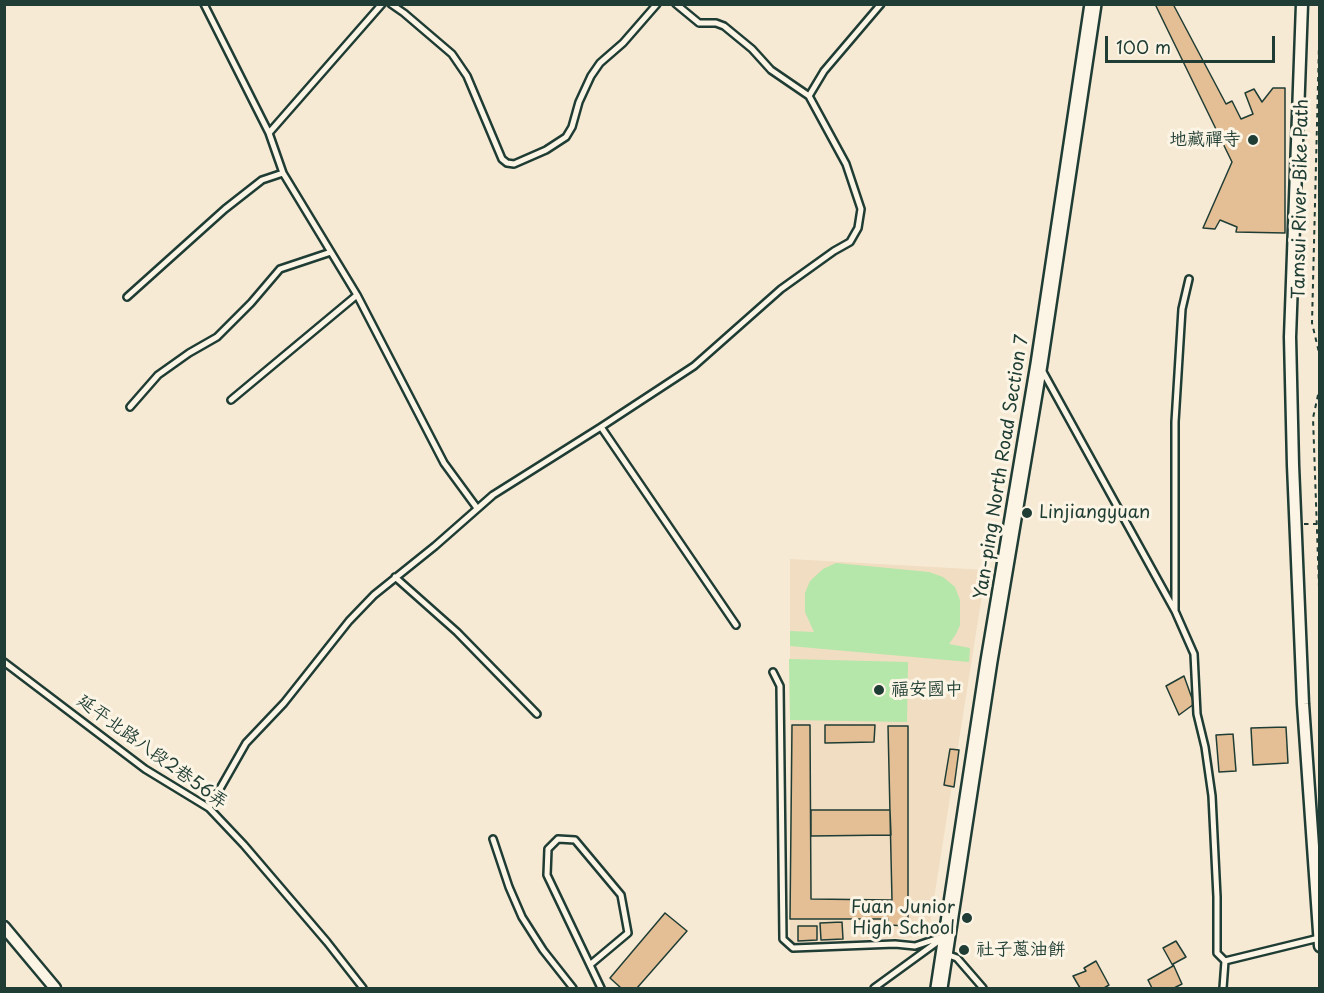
<!DOCTYPE html>
<meta charset="utf-8">
<style>
body{margin:0}
#map{position:relative;width:1324px;height:993px;overflow:hidden;background:#f7ead5;font-family:"Playpen Sans",sans-serif}
canvas{display:block}
.frame{position:absolute;inset:0;border:6px solid #1f3d34;pointer-events:none}
.scale{position:absolute;left:1105px;top:36px;width:170px;height:27px;box-sizing:border-box;border:3px solid #1f3d34;border-top:0;padding-left:8px;font-size:18px;line-height:21px;white-space:nowrap;color:#1f3d34;-webkit-text-stroke:4px #fcf5e5;paint-order:stroke}
</style>
<div id="map">
<canvas width="1324" height="993"></canvas>
<div class="frame"></div>
<div class="scale">100 m</div>
</div>
<script>
const ctx = document.querySelector('canvas').getContext('2d');
ctx.lineJoin = 'round';
function fill(path, color) { ctx.fillStyle = color; ctx.fill(path, 'evenodd'); }
const toPath = rows => new Path2D(rows.map(r => 'M' + r).join(''));
function trace(path, color, width, dash) { ctx.strokeStyle = color; ctx.lineWidth = width; ctx.lineCap = dash ? 'butt' : 'round'; ctx.setLineDash(dash || []); ctx.stroke(path); }
function label(font, color, halo, rows, align = 'center') {
  ctx.font = font + ' "Playpen Sans","LXGW WenKai TC",sans-serif'; ctx.lineWidth = 6; ctx.setLineDash([]); ctx.textBaseline = 'middle'; ctx.strokeStyle = halo; ctx.fillStyle = color; for (const [text, x, y, turn = 0] of rows) {
    ctx.save(); ctx.translate(x, y); ctx.rotate((+turn || 0) * Math.PI / 180); ctx.textAlign = isNaN(turn) ? turn : align; if (halo) ctx.strokeText(text, 0, 0); ctx.fillText(text, 0, 0); ctx.restore();
  }
}
fill(toPath([
 [790,559,986,570,930,924,919,937,790,943]
]), '#f1ddc2');
fill(toPath([
 [836,563,929,572,943,577,955,587,960,600,960,625,956,634,949,644,970,648,969,662,790,646,790,631,814,632,805,612,805,593,810,581,823,569],
 [789,659,908,662,907,722,790,720]
]), '#b4e7a9');
const building = toPath([
 [1155,4,1173,4,1226,104,1232,101,1241,119,1253,114,1245,93,1254,89,1262,102,1273,88,1285,88,1285,233,1236,232,1237,227,1220,220,1215,229,1203,228,1232,162,1155,4],
 [1184,676,1194,704,1179,715,1166,686,1184,676],
 [792,725,810,725,811,899,892,900,888,726,908,726,908,926,888,925,888,919,790,919,792,725],
 [825,725,875,725,874,742,825,743,825,725],
 [1286,727,1288,763,1253,765,1251,728,1286,727],
 [1233,734,1236,771,1219,772,1216,735,1233,734],
 [950,749,959,750,954,787,944,785,950,749],
 [811,810,890,810,891,835,811,836,811,810],
 [665,913,687,931,637,988,621,988,610,978,665,913],
 [842,922,843,939,821,940,820,923,842,922],
 [798,926,817,926,817,940,798,941,798,926],
 [1176,941,1186,957,1173,964,1182,984,1174,988,1152,988,1148,980,1173,966,1163,948,1176,941],
 [1096,961,1109,985,1104,988,1080,988,1073,976,1086,971,1084,968,1096,961]
]);
fill(building, '#e4be94');
trace(building, '#1f3d34', 1.5);
const lane = toPath([
 [204,4,269,133,283,173,357,295,444,463,477,508],
 [391,4,404,13,452,54,467,76,502,159,507,163,514,164,546,150,566,137,572,127,579,102,591,76,600,63,623,43,657,4],
 [676,4,699,23,716,23,724,26,752,49,771,70,809,96],
 [269,133,382,4],
 [127,297,225,209,262,180,283,173],
 [1042,370,1175,611,1194,654,1197,714,1205,747,1212,796,1217,897,1217,953,1225,961,1223,988],
 [231,400,357,295],
 [130,407,158,375,189,353,217,337,251,303,280,269,331,252],
 [601,427,736,625],
 [395,577,457,632,537,714],
 [1175,610,1175,422,1182,309,1189,279],
 [4,662,145,769,209,808,244,845,327,942,363,988],
 [773,672,780,686,783,939,793,948,895,944,915,946,945,936],
 [209,808,246,743,284,703,349,621,374,595,435,546,493,495,601,427,694,366,781,289,834,251,850,242,858,228,861,209,846,164,809,96,824,71,881,4],
 [493,839,509,887,522,917,543,950,573,988],
 [946,954,957,958,983,988],
 [1225,961,1319,938],
 [591,964,628,933,621,895,575,840,558,839,548,849,547,875,601,988],
 [874,988,940,940]
]);
const street = toPath([
 [1302,4,1290,337,1293,465,1303,704,1320,946],
 [4,927,55,988]
]);
const secondary = toPath([
 [939,988,989,661,1039,364,1093,4]
]);
trace(lane, '#1f3d34', 10);
trace(street, '#1f3d34', 15);
trace(secondary, '#1f3d34', 20);
trace(toPath([
 [1320,5,1312,323,1320,357],
 [1320,386,1313,418,1320,615],
 [1304,524,1317,524]
]), '#1f3d34', 2, [4.5, 4.5]);
trace(lane, '#fcf5e5', 5);
trace(street, '#fcf5e5', 10);
trace(secondary, '#fcf5e5', 15);
for (const [x, y, r, color] of [
 [1253,140,6,"#1f3d34"],
 [1027,513,6,"#1f3d34"],
 [879,690,6,"#1f3d34"],
 [967,918,6,"#1f3d34"],
 [964,950,6,"#1f3d34"]
]) { const dot = new Path2D(); dot.arc(x, y, r, 0, 2 * Math.PI); ctx.fillStyle = color; ctx.fill(dot); trace(dot, '#fcf5e5', 2); }
label('18px', '#1f3d34', '#fcf5e5', [
 ["地藏禪寺",1241,140,"right"],
 ["Linjiangyuan",1039,513],
 ["福安國中",891,690],
 ["Fuan Junior",955,908,"right"],
 ["High School",955,929,"right"],
 ["社子蔥油餅",976,950]
], 'left');
label('18px', '#1f3d34', '#fcf5e5', [
 ["Tamsui River Bike Path",1301,199,-89],
 ["Yan-ping North Road Section 7",1002,467,-81],
 ["延平北路八段2巷56弄",152,752,36]
]);
</script>
